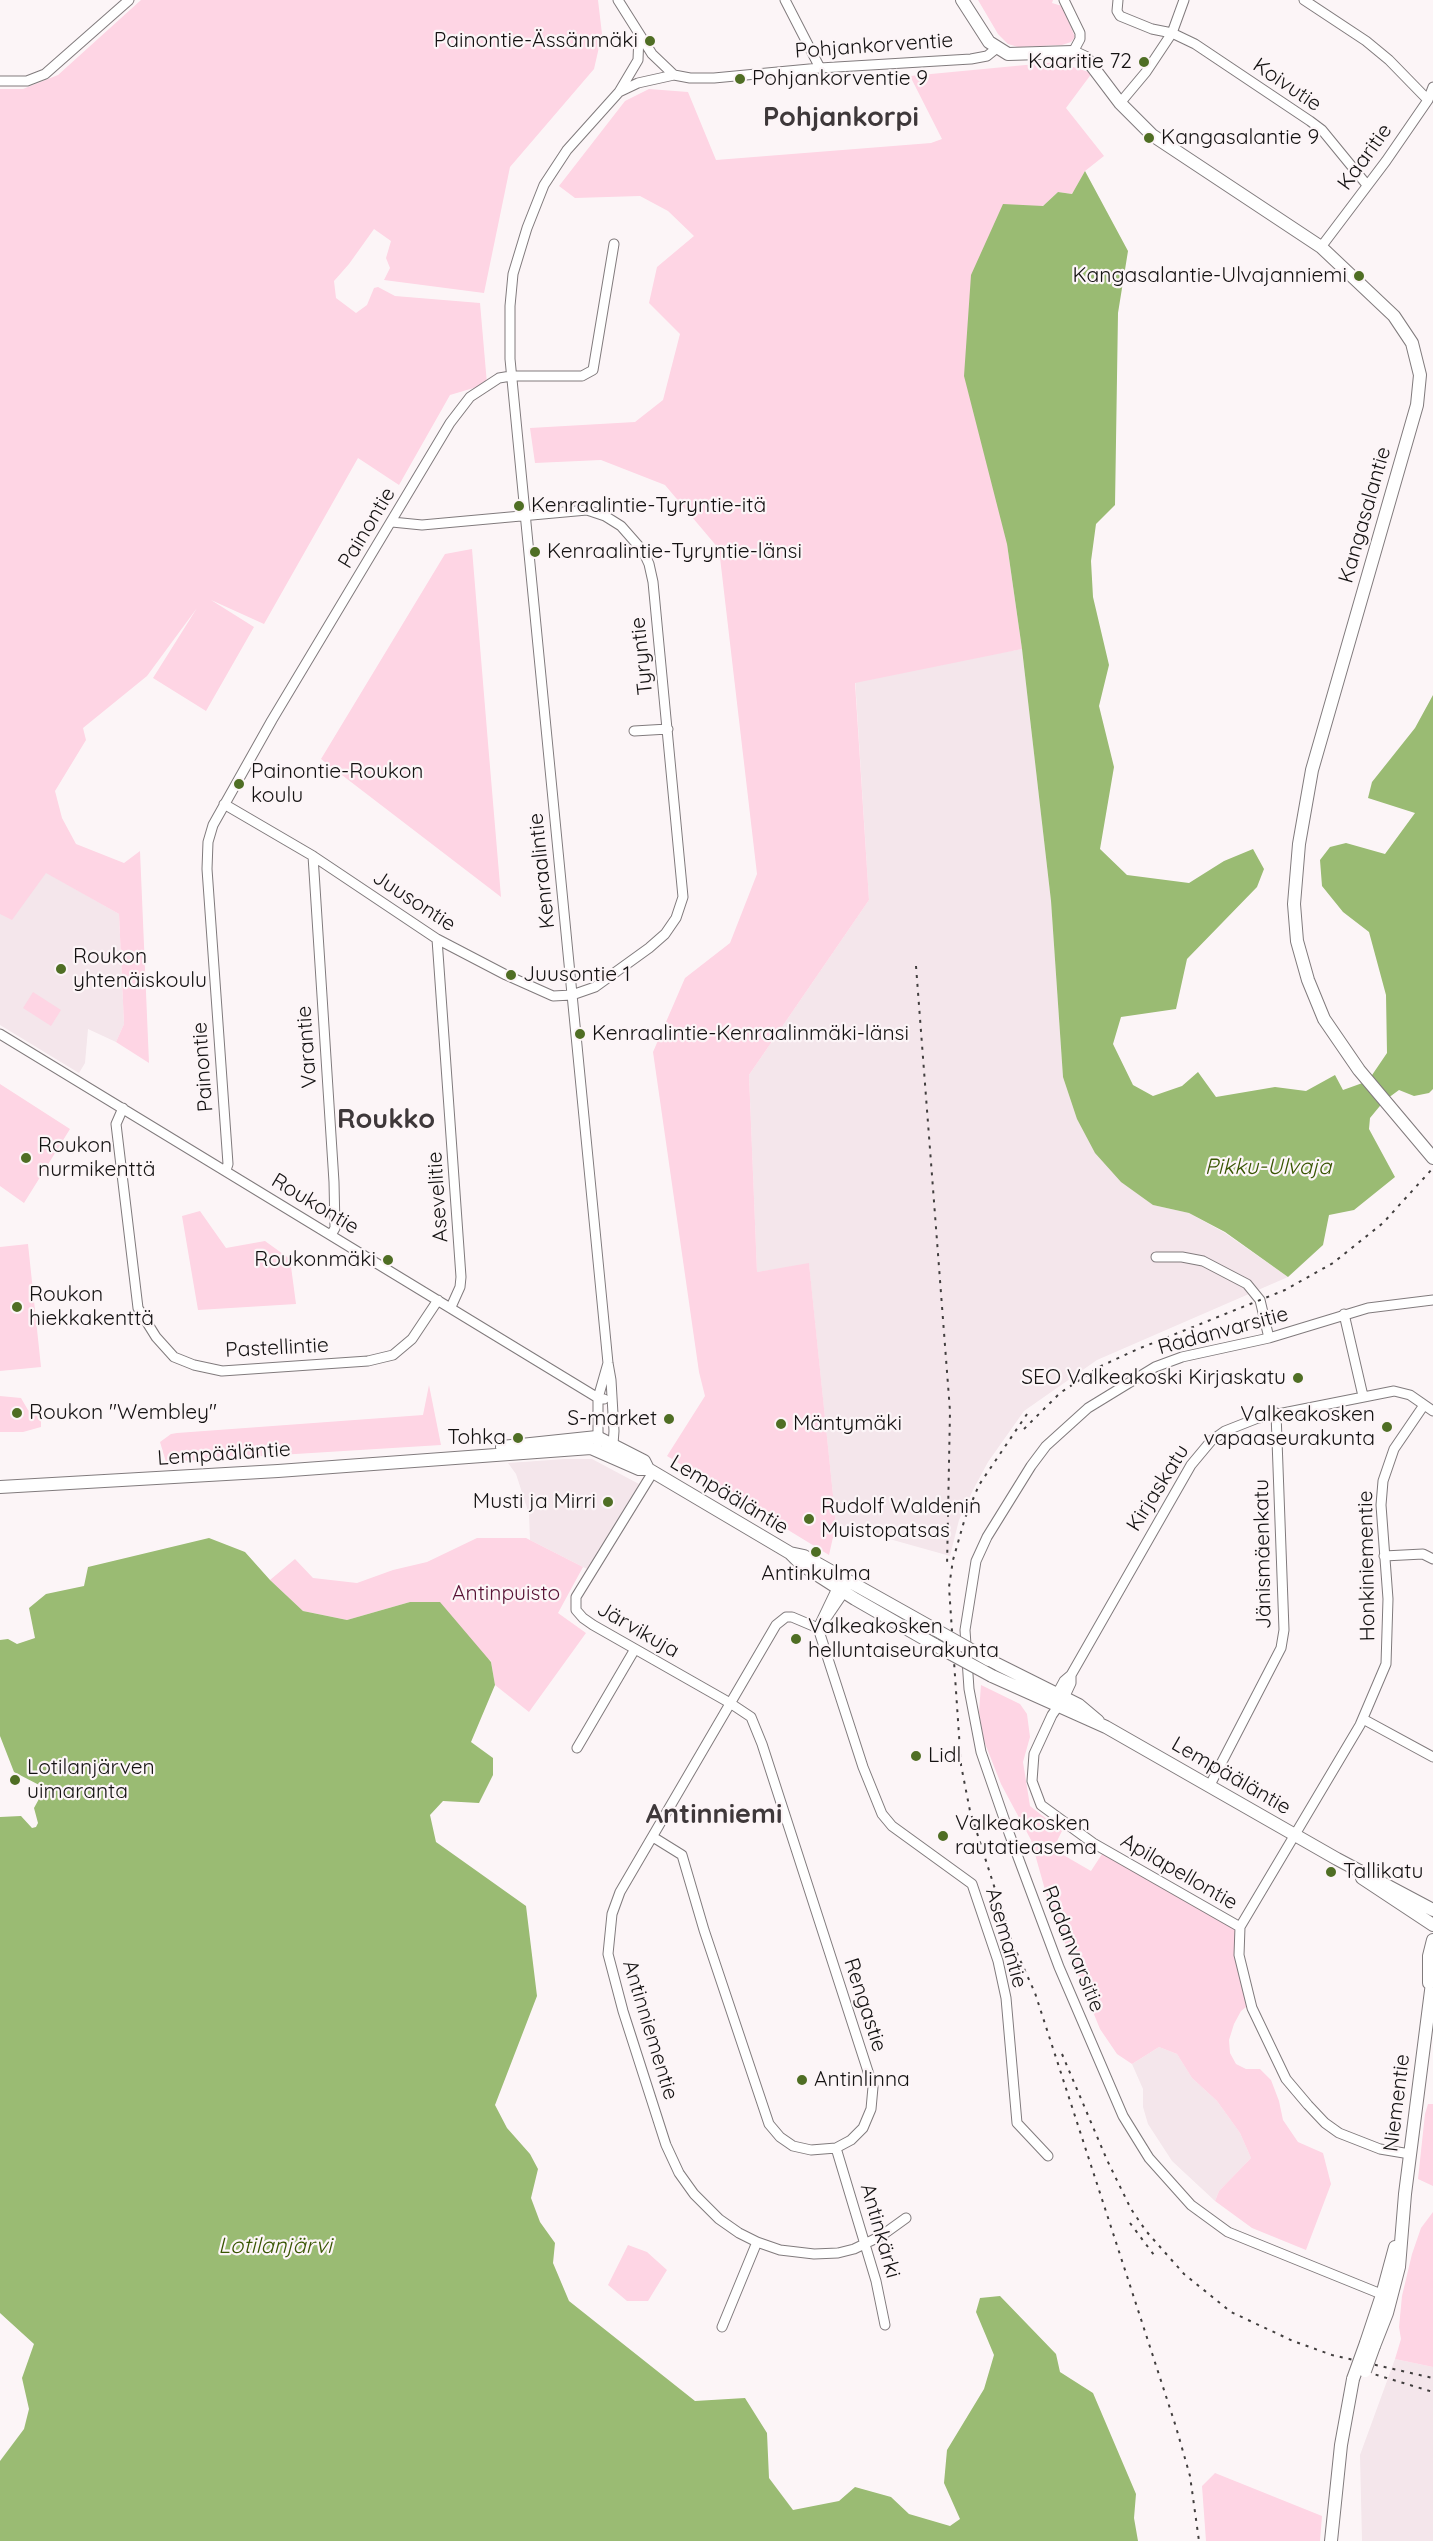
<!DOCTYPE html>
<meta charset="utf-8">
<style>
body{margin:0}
canvas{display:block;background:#fcf5f7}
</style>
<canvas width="1433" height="2541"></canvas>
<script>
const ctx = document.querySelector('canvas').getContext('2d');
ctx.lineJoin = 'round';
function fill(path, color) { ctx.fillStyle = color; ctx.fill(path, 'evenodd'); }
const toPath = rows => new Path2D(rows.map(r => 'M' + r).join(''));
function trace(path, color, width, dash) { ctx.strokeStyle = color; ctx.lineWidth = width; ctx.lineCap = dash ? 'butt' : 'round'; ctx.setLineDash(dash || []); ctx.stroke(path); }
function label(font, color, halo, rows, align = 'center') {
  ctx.font = font + ' Quicksand,sans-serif'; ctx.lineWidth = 4.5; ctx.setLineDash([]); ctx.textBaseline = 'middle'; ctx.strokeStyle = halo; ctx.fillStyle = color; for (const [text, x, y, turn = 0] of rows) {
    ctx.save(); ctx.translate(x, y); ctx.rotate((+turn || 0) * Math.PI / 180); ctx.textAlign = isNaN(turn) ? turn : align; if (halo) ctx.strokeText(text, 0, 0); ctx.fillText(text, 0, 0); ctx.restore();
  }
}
fill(toPath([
 [1022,649,1051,901,1063,1077,1153,1205,1189,1213,1225,1233,1288,1277,1097,1360,1024,1411,988,1462,973,1490,959,1520,950,1556,836,1524,809,1264,757,1272,749,1075,869,900,855,678],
 [37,867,119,914,124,1024,116,1042,88,1029,85,1063,79,1073,0,1025,0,873],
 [565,1459,592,1459,639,1484,587,1569,530,1540,529,1514,516,1474,508,1463],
 [1159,2047,1177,2054,1192,2078,1217,2101,1240,2133,1251,2158,1219,2191,1215,2201,1172,2161,1148,2124,1143,2107,1143,2089,1132,2064],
 [1395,2359,1433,2367,1433,2541,1362,2541,1360,2455]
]), '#f4e6eb');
fill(toPath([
 [141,0,598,0,602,34,594,69,510,167,484,293,384,280,390,268,386,258,391,241,374,229,349,264,334,281,336,298,356,313,367,305,374,288,378,287,395,296,480,303,487,384,450,395,399,485,358,458,264,624,211,600,254,627,206,711,153,678,197,608,147,676,83,728,86,740,55,791,62,818,76,844,124,863,140,851,149,1063,116,1042,124,1024,119,914,46,873,12,920,0,914,0,89,23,89,58,75],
 [978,0,1053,0,1052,3,1062,6,1075,37,1071,42,1062,45,1018,47,1008,44,998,34],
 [1057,62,1092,73,1066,108,1104,156,1085,171,1072,194,1058,192,1043,206,1007,544,1022,649,855,683,869,900,749,1075,757,1272,809,1263,836,1524,829,1555,667,1456,705,1396,699,1372,653,1052,685,978,730,943,757,874,719,549,665,485,601,460,535,463,530,428,635,422,663,400,680,334,649,303,657,267,694,236,668,211,640,196,575,198,559,186,625,101,649,89,688,92,716,160,931,143,942,139,910,76],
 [472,549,488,743,501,897,321,759,445,554],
 [33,992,61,1010,51,1026,23,1008],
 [0,1084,70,1129,24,1203,0,1186],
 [200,1211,226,1248,265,1241,290,1259,296,1304,198,1310,182,1216],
 [28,1244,41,1367,0,1371,0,1247],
 [429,1385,441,1445,166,1462,160,1442,171,1434,177,1433,423,1415],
 [0,1396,21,1398,28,1410,41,1415,41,1427,23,1432,0,1432],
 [477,1538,526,1538,583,1567,558,1613,586,1633,529,1712,495,1685,491,1661,410,1602,347,1620,303,1611,270,1580,295,1559,313,1578,357,1583,393,1570,427,1562],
 [981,1685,1020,1704,1027,1714,1030,1737,1023,1762,1030,1806,1062,1831,1053,1849,1091,1871,1102,1854,1232,1926,1235,1930,1250,2004,1241,2011,1234,2024,1229,2040,1230,2053,1236,2064,1246,2069,1260,2069,1271,2080,1279,2101,1283,2120,1298,2142,1323,2153,1331,2184,1306,2250,1252,2228,1215,2201,1219,2191,1251,2158,1240,2133,1217,2101,1192,2078,1177,2054,1159,2047,1132,2064,1117,2054,1100,2029,1049,1904,1031,1840,1001,1784,984,1741,979,1712],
 [1428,2104,1433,2104,1433,2186,1418,2179,1425,2114],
 [1433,2212,1433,2367,1395,2359,1401,2339,1399,2327,1402,2296,1412,2254,1421,2228],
 [628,2245,647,2252,667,2270,648,2301,627,2301,608,2285],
 [1215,2473,1322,2516,1320,2541,1206,2541,1202,2486]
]), '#fed5e4');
fill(toPath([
 [1085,171,1128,251,1118,313,1115,505,1096,524,1091,561,1093,597,1109,665,1099,706,1114,767,1100,849,1127,875,1189,883,1224,861,1253,849,1264,869,1257,887,1187,959,1176,1009,1121,1017,1113,1044,1133,1085,1153,1096,1182,1086,1198,1072,1216,1097,1275,1087,1306,1091,1335,1075,1343,1090,1368,1081,1387,1053,1386,995,1369,932,1343,912,1322,886,1320,860,1330,847,1346,843,1385,854,1415,813,1368,798,1372,782,1415,728,1433,695,1433,1089,1429,1093,1414,1096,1399,1090,1384,1101,1370,1118,1369,1129,1395,1177,1354,1210,1329,1215,1323,1245,1288,1277,1225,1232,1189,1213,1153,1205,1121,1182,1095,1153,1077,1119,1063,1077,1051,901,1022,649,1007,544,964,376,971,275,1003,204,1043,206,1058,192,1072,194],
 [209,1538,245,1552,270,1580,303,1611,347,1620,410,1602,440,1602,491,1662,495,1685,471,1742,493,1758,493,1775,479,1803,443,1801,430,1815,436,1842,526,1906,537,1996,495,2105,507,2128,530,2154,538,2169,531,2198,540,2222,555,2243,553,2263,569,2301,695,2401,745,2398,767,2433,769,2478,793,2510,839,2501,855,2487,891,2497,909,2514,950,2526,960,2519,944,2483,947,2450,984,2389,994,2355,976,2312,980,2298,1000,2296,1056,2354,1060,2372,1093,2393,1136,2494,1134,2518,1138,2541,0,2541,0,2461,24,2429,29,2409,22,2378,34,2344,0,2313,0,1817,21,1816,32,1828,36,1827,38,1823,34,1808,45,1788,14,1772,0,1736,0,1640,8,1639,17,1644,35,1638,29,1608,46,1594,84,1586,88,1567]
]), '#9abb73');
const minor = toPath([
 [618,0,652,54,674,75],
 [785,0,820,68],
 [1064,0,1080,33,1080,39,1073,52],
 [1118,0,1117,11,1120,16,1152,29,1172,33,1195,44,1310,121,1322,130,1367,185],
 [1304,0,1366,41,1389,60,1428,100],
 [0,81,27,81,45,74,129,0],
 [619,92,638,60,639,34],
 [1120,103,1146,72,1172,33,1184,0],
 [1321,247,1386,161,1428,100,1433,87],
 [634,731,668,729],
 [224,804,313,856,437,939,506,975,553,996,572,995,595,987,649,948,665,934,676,918,683,897,653,582,649,564,643,551,621,526,605,516,587,510,422,525,392,522],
 [313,856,334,1182,335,1228,331,1235],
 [437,939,461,1277,460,1287,451,1307],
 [0,1034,598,1398,604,1399],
 [123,1108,116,1124,138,1308,156,1337,174,1357,194,1365,222,1371,368,1361,393,1355,412,1339,438,1300],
 [226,1170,228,1164,207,869,208,842,213,825,272,720,450,423,470,397,499,378,511,376,582,376,593,370,614,244],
 [1156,1257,1182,1257,1203,1261,1247,1284,1260,1300,1269,1338],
 [1344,1314,1363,1396],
 [598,1443,598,1398,608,1363],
 [611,1449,613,1444,614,1431,611,1380,608,1363,510,359,510,306,513,274,527,228,544,185,567,150,619,92,638,83,674,75,690,78,714,78,820,68,971,59,987,56,997,48],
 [653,1472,576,1597,576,1610,583,1618,593,1625,730,1703,751,1717,762,1744,873,2087,871,2109,863,2128,851,2140,836,2148,811,2150,793,2146,780,2137,769,2124,704,1930,682,1855,653,1837],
 [1384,1556,1423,1554,1433,1559],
 [827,1617,844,1592],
 [818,1628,792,1617,786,1617,776,1625,620,1892,612,1914,608,1954,623,2011,666,2145,679,2173,694,2194,719,2219,739,2233,757,2242,780,2250,814,2254,838,2253,854,2249,881,2236,906,2218],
 [818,1628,863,1767,882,1814,892,1826,972,1884,998,1961,1006,1998,1017,2123,1048,2156],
 [818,1628,840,1582],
 [1071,1675,1071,1683,1064,1698,1052,1715,1034,1754,1032,1781,1041,1805,1093,1843,1240,1927],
 [1057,1700,1057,1694,1064,1681,1071,1675,1191,1465,1211,1441,1225,1431,1258,1418,1394,1391,1410,1395,1433,1411],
 [1363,1719,1433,1757],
 [577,1748,635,1649],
 [1210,1785,1281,1648,1284,1630,1276,1413],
 [836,2148,876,2281,885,2325],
 [1410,2154,1380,2149,1339,2133,1325,2123,1308,2105,1286,2079,1252,2008,1239,1955,1240,1927,1360,1725,1386,1664,1388,1599,1381,1505,1383,1481,1394,1449,1424,1405],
 [1386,2296,1228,2232,1191,2205,1149,2158,1123,2116,1059,1967,1009,1833,981,1752,969,1689,965,1630,976,1561,987,1537,1031,1466,1046,1446,1088,1408,1155,1367,1182,1357,1269,1338,1368,1308,1433,1300],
 [722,2327,757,2242]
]);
const major = toPath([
 [962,0,989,42,1008,54,1073,52,1086,58,1120,103,1152,135,1321,247,1394,316,1412,343,1420,375,1417,405,1312,770,1299,844,1294,904,1297,941,1308,980,1324,1019,1359,1070,1433,1158],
 [502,1447,597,1437,644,1461,648,1469],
 [0,1487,278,1471,591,1448,639,1469,648,1469,790,1553,802,1565,855,1599,935,1645],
 [790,1553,804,1556,936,1630],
 [989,1660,1079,1705,1098,1721],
 [992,1676,1106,1727,1337,1859,1433,1910],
 [1362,1878,1433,1925],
 [1429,1983,1429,1956,1433,1940],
 [1366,2343,1382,2295,1395,2247],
 [1374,2346,1387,2313,1399,2267,1405,2194,1433,1975],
 [1331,2541,1341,2445,1353,2379]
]);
trace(minor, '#817b7d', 11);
trace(major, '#817b7d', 14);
trace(minor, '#fff', 9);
trace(major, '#fff', 12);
trace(toPath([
 [916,966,950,1411,947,1567],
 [1027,1414,979,1485,965,1518,953,1560,949,1587,961,1765,970,1811,1012,1942,1035,1993,1176,2427,1190,2476,1199,2541],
 [1024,1429,1060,1393,1099,1367,1138,1349,1285,1290,1333,1263,1383,1223,1433,1168],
 [1062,2054,1107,2160,1131,2209,1146,2231,1184,2274,1231,2312,1293,2341,1332,2355,1433,2378],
 [1130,2223,1157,2259],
 [1367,2372,1433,2392]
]), '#413e3e', 2, [3, 6]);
const majorBridge = toPath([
 [936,1630,989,1660],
 [935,1645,992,1676],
 [1365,2371,1374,2346],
 [1353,2379,1366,2343]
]);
trace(majorBridge, '#817b7d', 14, []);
trace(majorBridge, '#fff', 12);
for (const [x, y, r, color] of [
 [650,41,6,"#4f6e24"],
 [1144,62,6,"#4f6e24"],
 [740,79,6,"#4f6e24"],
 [1149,138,6,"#4f6e24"],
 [1359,276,6,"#4f6e24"],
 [519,506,6,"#4f6e24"],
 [535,552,6,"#4f6e24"],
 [239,784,6,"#4f6e24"],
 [61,969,6,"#4f6e24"],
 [511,975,6,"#4f6e24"],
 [580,1034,6,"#4f6e24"],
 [26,1158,6,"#4f6e24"],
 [388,1260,6,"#4f6e24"],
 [17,1307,6,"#4f6e24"],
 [1298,1378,6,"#4f6e24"],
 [17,1413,6,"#4f6e24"],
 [669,1419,6,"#4f6e24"],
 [781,1424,6,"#4f6e24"],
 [1387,1427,6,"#4f6e24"],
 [518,1438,6,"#4f6e24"],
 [608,1502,6,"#4f6e24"],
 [809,1519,6,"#4f6e24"],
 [816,1552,6,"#4f6e24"],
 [796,1639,6,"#4f6e24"],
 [916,1756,6,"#4f6e24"],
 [15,1780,6,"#4f6e24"],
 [943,1836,6,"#4f6e24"],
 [1331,1872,6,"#4f6e24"],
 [802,2080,6,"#4f6e24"]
]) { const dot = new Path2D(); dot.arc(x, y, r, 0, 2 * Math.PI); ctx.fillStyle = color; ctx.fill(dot); trace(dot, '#fcf5f7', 2); }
label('21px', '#141212', '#fcf5f7', [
 ["Painontie-Ässänmäki",638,41,"right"],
 ["Kaaritie 72",1132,62,"right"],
 ["Pohjankorventie 9",752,79],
 ["Kangasalantie 9",1161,138],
 ["Kangasalantie-Ulvajanniemi",1347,276,"right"],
 ["Kenraalintie-Tyryntie-itä",531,506],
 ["Kenraalintie-Tyryntie-länsi",547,552],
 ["Painontie-Roukon",251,772],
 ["koulu",251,796],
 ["Roukon",73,957],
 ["yhtenäiskoulu",73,981],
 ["Juusontie 1",523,975],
 ["Kenraalintie-Kenraalinmäki-länsi",592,1034],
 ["Roukon",38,1146],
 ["nurmikenttä",38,1170],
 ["Roukonmäki",376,1260,"right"],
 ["Roukon",29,1295],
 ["hiekkakenttä",29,1319],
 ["SEO Valkeakoski Kirjaskatu",1286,1378,"right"],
 ["Roukon \"Wembley\"",29,1413],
 ["Valkeakosken",1375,1415,"right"],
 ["vapaaseurakunta",1375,1439,"right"],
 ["S-market",657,1419,"right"],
 ["Mäntymäki",793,1424],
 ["Tohka",506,1438,"right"],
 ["Musti ja Mirri",596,1502,"right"],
 ["Rudolf Waldenin",821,1507],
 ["Muistopatsas",821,1531],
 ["Antinkulma",816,1574,"center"],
 ["Valkeakosken",808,1627],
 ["helluntaiseurakunta",808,1651],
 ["Lidl",928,1756],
 ["Lotilanjärven",27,1768],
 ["uimaranta",27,1792],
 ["Valkeakosken",955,1824],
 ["rautatieasema",955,1848],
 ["Tallikatu",1343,1872],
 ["Antinlinna",814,2080]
], 'left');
label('21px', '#141212', '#fcf5f7', [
 ["Pohjankorventie",874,46,-4],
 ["Koivutie",1287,85,34],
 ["Kaaritie",1365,157,-54],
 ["Kangasalantie",1365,515,-74],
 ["Painontie",367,528,-59],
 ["Tyryntie",642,656,-96],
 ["Kenraalintie",542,871,-96],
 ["Juusontie",414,901,33],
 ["Varantie",307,1047,-94],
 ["Painontie",203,1067,-94],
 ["Asevelitie",438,1197,-94],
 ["Roukontie",315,1204,31],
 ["Radanvarsitie",1223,1331,-15],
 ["Pastellintie",277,1348,-3],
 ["Lempääläntie",224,1454,-4],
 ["Kirjaskatu",1158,1488,-58],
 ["Lempääläntie",729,1495,31],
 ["Jänismäenkatu",1263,1554,-91],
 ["Honkiniementie",1367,1566,-91],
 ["Järvikuja",638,1630,30],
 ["Lempääläntie",1231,1776,30],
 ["Apilapellontie",1179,1872,30],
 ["Asemantie",1006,1938,74],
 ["Radanvarsitie",1073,1949,68],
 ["Rengastie",865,2005,72],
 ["Antinniementie",650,2030,73],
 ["Niementie",1397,2103,-83],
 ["Antinkärki",880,2231,74]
]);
label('21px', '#571134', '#fcf5f7', [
 ["Antinpuisto",506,1594]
]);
label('italic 22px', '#385502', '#fcf5f7', [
 ["Pikku-Ulvaja",1268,1167],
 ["Lotilanjärvi",275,2246]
]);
label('bold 27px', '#3e383a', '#fcf5f7', [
 ["Pohjankorpi",841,118],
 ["Roukko",386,1120],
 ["Antinniemi",714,1815]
]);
</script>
